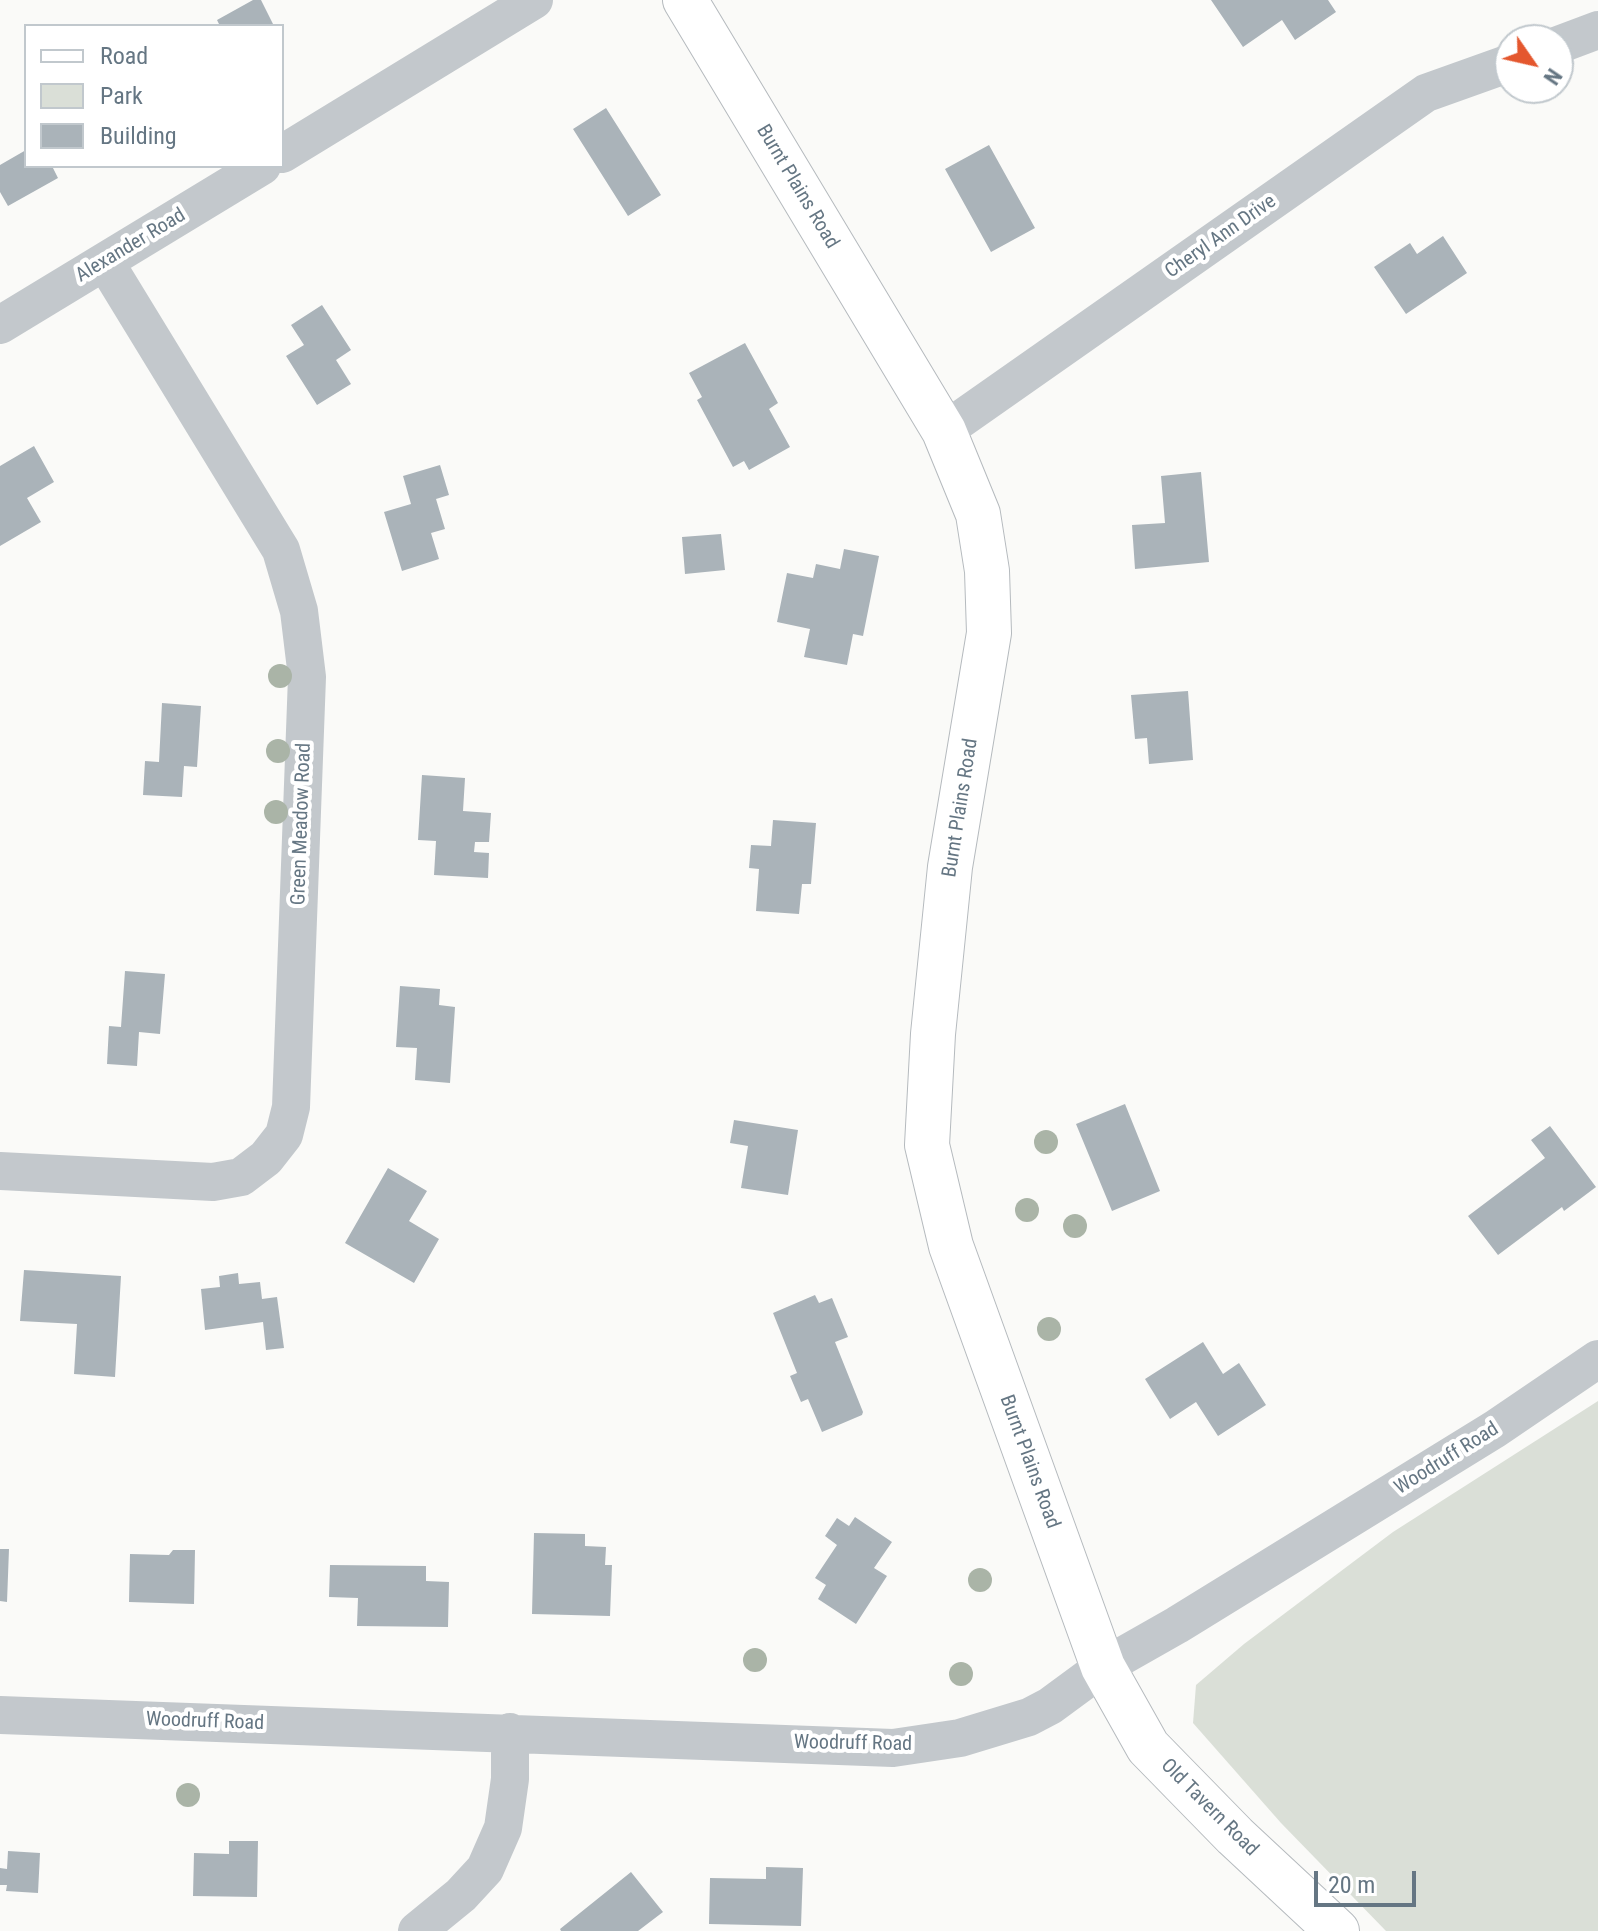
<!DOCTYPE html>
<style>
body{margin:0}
#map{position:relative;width:1598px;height:1931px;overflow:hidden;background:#fafaf8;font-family:"Roboto Condensed",sans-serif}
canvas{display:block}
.legend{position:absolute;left:24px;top:24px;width:260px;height:144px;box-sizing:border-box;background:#fff;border:2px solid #c1c8cd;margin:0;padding:10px 14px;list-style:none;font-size:24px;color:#657683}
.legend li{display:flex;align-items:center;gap:16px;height:40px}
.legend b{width:40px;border:2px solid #c1c8cd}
.north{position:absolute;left:1494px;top:24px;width:80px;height:80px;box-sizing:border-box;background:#fff;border:2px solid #c1c8cd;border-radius:50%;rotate:124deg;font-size:22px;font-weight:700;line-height:32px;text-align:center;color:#657683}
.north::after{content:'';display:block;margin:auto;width:28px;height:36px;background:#e4572e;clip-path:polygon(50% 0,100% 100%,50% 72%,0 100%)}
.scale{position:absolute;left:1314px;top:1871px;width:102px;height:36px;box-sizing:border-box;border:4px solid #657683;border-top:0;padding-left:10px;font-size:24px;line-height:28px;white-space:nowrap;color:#657683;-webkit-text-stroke:6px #fff;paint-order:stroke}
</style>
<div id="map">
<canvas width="1598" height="1931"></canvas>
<ul class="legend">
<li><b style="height:10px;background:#fff"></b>Road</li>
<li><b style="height:22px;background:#dadfd7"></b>Park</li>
<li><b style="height:22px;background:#aab3b9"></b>Building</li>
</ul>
<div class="north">N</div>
<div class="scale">20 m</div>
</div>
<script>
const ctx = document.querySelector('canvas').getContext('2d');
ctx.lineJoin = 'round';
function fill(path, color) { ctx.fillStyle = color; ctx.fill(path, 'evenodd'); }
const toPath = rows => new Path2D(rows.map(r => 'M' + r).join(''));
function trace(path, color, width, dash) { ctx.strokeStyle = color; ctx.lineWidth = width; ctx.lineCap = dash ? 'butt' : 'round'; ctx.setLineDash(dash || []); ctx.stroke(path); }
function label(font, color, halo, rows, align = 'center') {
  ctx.font = font + ' "Roboto Condensed",sans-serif'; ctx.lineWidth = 8; ctx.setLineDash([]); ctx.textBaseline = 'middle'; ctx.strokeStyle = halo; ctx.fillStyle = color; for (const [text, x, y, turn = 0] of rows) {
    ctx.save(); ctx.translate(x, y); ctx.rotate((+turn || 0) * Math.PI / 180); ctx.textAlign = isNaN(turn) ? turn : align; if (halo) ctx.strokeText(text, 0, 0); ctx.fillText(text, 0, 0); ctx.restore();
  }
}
fill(toPath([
 [1598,1401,1598,1931,1386,1931,1281,1823,1193,1723,1196,1685,1244,1644,1393,1532]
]), '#dadfd7');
fill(toPath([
 [253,0,261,0,274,26,220,26,217,20],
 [1211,0,1328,0,1336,12,1295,40,1282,20,1243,47],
 [606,108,661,195,628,216,573,129],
 [989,145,1035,228,991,252,945,169],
 [26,150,26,166,52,166,58,178,8,206,0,192,0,165],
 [1443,236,1467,273,1406,314,1374,267,1410,243,1417,254],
 [322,305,351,350,336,360,351,384,317,405,286,356,304,345,291,325],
 [745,343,778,403,769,409,790,447,749,470,744,461,733,467,697,400,702,397,689,373],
 [34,446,54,482,27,498,41,522,0,546,0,466],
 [440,465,449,495,436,499,445,529,431,533,439,559,402,571,384,512,411,504,403,476],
 [1201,472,1209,562,1135,569,1132,525,1165,523,1161,476],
 [721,534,725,570,685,574,682,537],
 [844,549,879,556,863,636,853,634,847,665,804,657,810,629,777,622,787,573,813,578,816,564,840,569],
 [1188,691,1193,760,1149,764,1147,738,1135,739,1131,695],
 [162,703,201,706,197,767,184,766,182,797,143,795,145,761,159,762],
 [422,775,465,778,463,811,491,813,489,842,475,842,474,852,489,853,488,878,434,875,436,841,418,840],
 [773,820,816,823,811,884,802,884,799,914,756,911,759,869,749,868,751,845,771,846],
 [125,971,165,974,160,1034,139,1032,137,1066,107,1064,109,1026,121,1027],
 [400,986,440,989,439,1005,455,1007,450,1083,415,1080,417,1048,396,1047],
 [1125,1104,1160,1191,1112,1211,1076,1124],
 [734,1120,798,1130,788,1195,741,1188,748,1146,730,1143],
 [1550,1126,1596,1187,1564,1211,1562,1207,1498,1255,1468,1216,1545,1158,1531,1140],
 [388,1168,427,1191,409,1221,439,1239,414,1283,345,1243],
 [24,1270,121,1276,115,1377,74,1374,77,1324,20,1321],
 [238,1273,239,1284,260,1282,262,1299,277,1297,284,1348,266,1350,263,1322,205,1330,201,1289,220,1287,219,1276],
 [815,1295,819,1303,832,1298,848,1337,835,1342,863,1412,862,1415,822,1432,808,1399,801,1402,790,1376,797,1373,773,1313],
 [1203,1342,1223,1374,1239,1363,1266,1405,1218,1436,1196,1402,1170,1419,1145,1379],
 [855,1517,892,1542,874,1568,887,1576,856,1624,818,1599,826,1585,815,1578,837,1545,825,1536,837,1518,849,1526],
 [534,1533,585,1534,585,1546,606,1547,605,1565,612,1565,610,1616,532,1614],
 [0,1549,9,1549,7,1602,0,1601],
 [173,1550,195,1550,194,1604,129,1602,130,1554,169,1555],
 [330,1565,426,1566,426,1581,449,1582,448,1627,357,1626,358,1598,329,1597],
 [229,1841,258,1841,257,1897,193,1896,194,1853,229,1854],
 [8,1851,40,1853,38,1893,6,1891,7,1885,0,1885,0,1868,7,1869],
 [766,1867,803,1868,801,1926,709,1924,710,1878,766,1879],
 [631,1872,663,1912,638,1931,561,1931,560,1929]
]), '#aab3b9');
const major = toPath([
 [685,0,944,431,978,514,987,571,989,633,950,867,933,1034,927,1145,951,1246,1103,1667,1148,1747,1235,1836,1337,1931]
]);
trace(major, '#b5babe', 46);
trace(toPath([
 [1558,45,1598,30],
 [282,154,534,0],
 [0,325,262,166],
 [944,431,1426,93,1510,63],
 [0,1171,213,1182,241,1177,266,1158,284,1135,291,1107,307,677,299,611,281,550,105,262],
 [0,1715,893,1748,960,1738,1029,1717,1050,1706,1103,1667,1177,1625,1495,1429,1598,1359],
 [417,1931,461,1895,485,1869,503,1828,510,1779,510,1732]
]), '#c3c8cc', 38);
trace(major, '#fff', 44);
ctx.fillStyle = '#aab4a7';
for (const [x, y] of [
 [280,676],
 [278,751],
 [276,812],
 [1046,1142],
 [1027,1210],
 [1075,1226],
 [1049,1329],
 [980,1580],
 [755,1660],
 [961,1674],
 [188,1795]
]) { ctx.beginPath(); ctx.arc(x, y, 12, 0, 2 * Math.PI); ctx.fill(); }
label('20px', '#657683', '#fff', [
 ["Burnt Plains Road",797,187,59],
 ["Cheryl Ann Drive",1221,237,-35],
 ["Alexander Road",131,246,-31],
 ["Burnt Plains Road",961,808,-81],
 ["Green Meadow Road",302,824,-88],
 ["Woodruff Road",1447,1459,-32],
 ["Burnt Plains Road",1029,1462,70],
 ["Woodruff Road",205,1722,2],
 ["Woodruff Road",853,1744,1],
 ["Old Tavern Road",1209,1808,45]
]);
</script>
